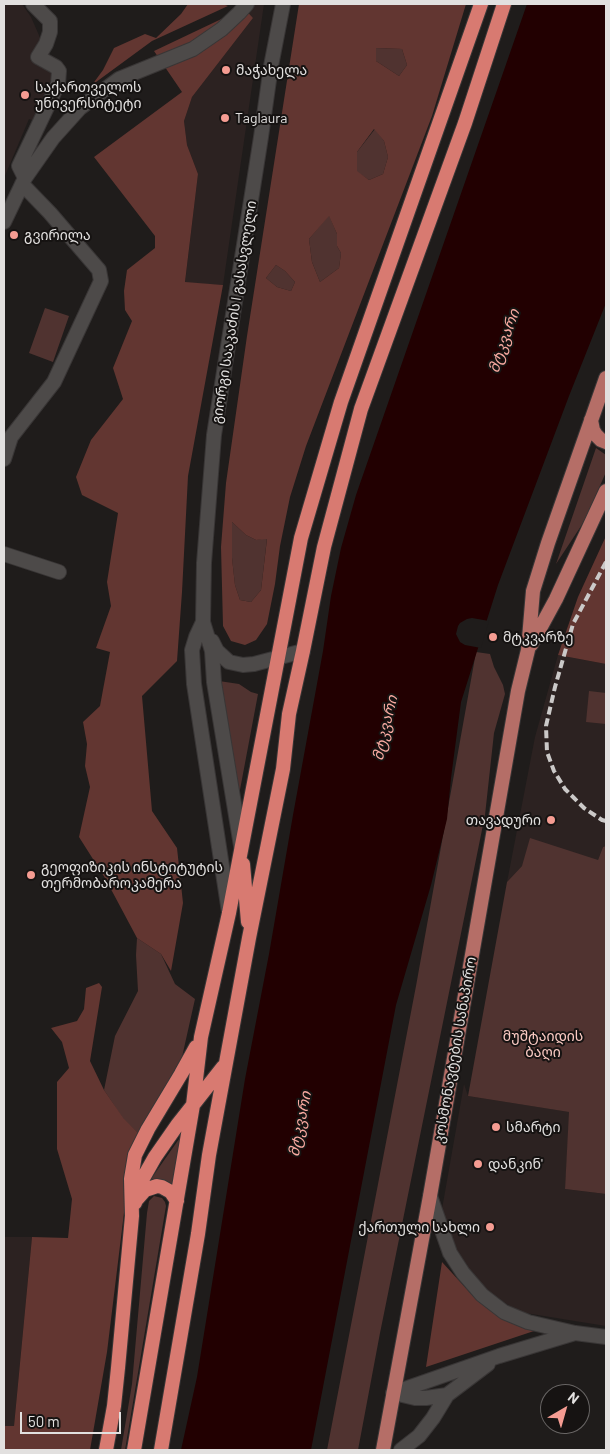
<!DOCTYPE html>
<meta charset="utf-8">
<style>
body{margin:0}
#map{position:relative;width:610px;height:1454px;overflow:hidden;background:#1f1c1b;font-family:Barlow,sans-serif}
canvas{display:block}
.frame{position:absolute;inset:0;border:5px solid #e2e0df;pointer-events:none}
.north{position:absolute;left:540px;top:1384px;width:50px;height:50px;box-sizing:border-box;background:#161312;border:1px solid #686564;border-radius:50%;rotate:38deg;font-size:14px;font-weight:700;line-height:20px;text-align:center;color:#e2e0df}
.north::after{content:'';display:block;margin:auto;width:18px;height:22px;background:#f59c92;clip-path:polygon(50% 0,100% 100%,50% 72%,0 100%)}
.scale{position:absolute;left:20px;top:1412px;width:101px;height:22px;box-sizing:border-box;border:2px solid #e2e0df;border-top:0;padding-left:6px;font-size:15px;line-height:18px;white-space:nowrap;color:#e2e0df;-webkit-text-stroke:4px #161312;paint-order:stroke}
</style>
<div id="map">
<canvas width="610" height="1454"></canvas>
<div class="frame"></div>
<div class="north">N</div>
<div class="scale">50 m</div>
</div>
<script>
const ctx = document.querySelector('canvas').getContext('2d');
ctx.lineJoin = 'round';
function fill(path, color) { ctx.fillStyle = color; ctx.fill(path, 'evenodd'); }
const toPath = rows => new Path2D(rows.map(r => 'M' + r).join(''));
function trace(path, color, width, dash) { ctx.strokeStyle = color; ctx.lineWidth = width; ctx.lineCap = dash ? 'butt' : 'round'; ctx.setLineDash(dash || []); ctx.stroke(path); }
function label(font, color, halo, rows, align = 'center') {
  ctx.font = font + ' Barlow,"Noto Sans Georgian",sans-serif'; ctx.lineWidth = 4; ctx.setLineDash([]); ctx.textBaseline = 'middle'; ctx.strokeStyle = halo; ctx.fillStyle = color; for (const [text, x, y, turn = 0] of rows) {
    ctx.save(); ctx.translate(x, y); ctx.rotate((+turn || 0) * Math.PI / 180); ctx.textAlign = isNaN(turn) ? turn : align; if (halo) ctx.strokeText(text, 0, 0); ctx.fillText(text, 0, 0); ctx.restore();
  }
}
fill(toPath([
 [4,4,22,4,31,17,55,72,35,121,29,119,4,178],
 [245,4,264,4,223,285,185,283,198,174,187,145,184,121,192,97,253,18,242,6],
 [558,655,606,664,606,846,603,847,598,860,522,866,507,882,535,737],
 [464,1084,468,1096,570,1112,565,1189,606,1194,606,1326,519,1312,482,1288,459,1261,442,1209],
 [4,1237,32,1237,14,1426,4,1426]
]), '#2c2221');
fill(toPath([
 [376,48,402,49,407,65,399,76,376,61],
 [375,129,384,141,388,157,383,174,369,180,357,172,357,152],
 [329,215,337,234,337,246,341,253,339,268,320,282,312,262,309,239],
 [276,265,285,271,295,282,291,291,277,287,266,278],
 [45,308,69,316,53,362,29,353],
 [596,448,606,455,606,472,585,520,556,564],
 [232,522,246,535,256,540,267,538,261,590,251,602,240,600,235,585,232,558],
 [476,652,490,654,494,667,503,685,505,694,494,733,485,815,380,1333,358,1450,327,1450,416,986],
 [219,681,239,684,251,692,258,694,239,795],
 [589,691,606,693,606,724,586,722],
 [530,838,598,860,603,847,606,846,606,1194,565,1189,569,1112,468,1096,507,882,522,866],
 [137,938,161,954,175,984,195,999,178,1075,145,1140,124,1120,104,1090,115,1036,138,991,136,955],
 [186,1129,174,1191,146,1186],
 [154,1196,162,1198,165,1202,166,1206,125,1450,121,1450,132,1384,147,1213,149,1201]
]), '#503330');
fill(toPath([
 [188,4,222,4,228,6,152,41,92,85,103,70,114,48,145,34,156,38,181,14],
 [299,4,466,4,432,116,306,446,290,497,280,546,275,584,267,624,256,640,245,645,231,641,223,626,221,547,226,483,247,336],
 [376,48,402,49,407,65,399,76,376,61],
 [374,129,384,141,388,157,383,174,369,180,357,171,357,152],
 [329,216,337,234,337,246,341,253,339,268,320,282,312,262,309,239],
 [276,265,285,271,295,282,291,291,277,287,266,278],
 [232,522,246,535,256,540,267,539,261,590,251,602,240,600,235,585,232,558],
 [242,6,253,18,192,97,184,121,187,145,198,174,185,282,223,285,188,476,182,592,177,661,142,696,152,811,177,848,183,903,171,971,161,954,137,938,105,878,79,837,90,787,85,766,87,744,83,722,100,706,110,652,96,648,111,606,107,582,118,513,82,495,76,477,91,440,123,399,113,368,132,321,125,310,124,291,127,270,155,248,155,236,94,157,182,92,154,51,234,13],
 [606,536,606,664,558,655,578,597],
 [99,983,102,987,90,1061,104,1090,124,1119,145,1140,128,1180,107,1352,90,1450,4,1450,4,1426,14,1426,32,1237,68,1238,72,1199,57,1149,57,1082,69,1068,62,1042,51,1028,77,1021,84,1009,86,988],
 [442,1262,473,1296,496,1314,534,1331,426,1367]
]), '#623631');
fill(toPath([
 [527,4,606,4,606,303,569,396,498,585,461,702,451,778,447,819,431,885,396,1005,311,1450,181,1450,197,1377,245,1079,269,954,293,815,323,651,331,596,341,548,356,495]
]), '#220001');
fill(toPath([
 [472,618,489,621,481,648,465,645,460,642,456,634,458,626,460,623,467,619]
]), '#1f1c1b');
const minor = toPath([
 [25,178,19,166,58,84,59,71,56,67,38,57,46,44,50,32,50,21,33,4],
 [4,222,25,178,53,138,80,108,119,79,193,49,222,29,239,13,247,4],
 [4,459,11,437,54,382,101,281,99,270,50,213,22,184],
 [4,554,59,572]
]);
const secondary = toPath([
 [203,622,196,637,192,650,194,684,229,912],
 [212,641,217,651,229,662,243,665,254,664,303,651],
 [241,846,214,682,212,651,203,622,204,563,214,435,261,137,271,66,283,4],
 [430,1196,450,1253,463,1273,482,1295,504,1312,528,1322,575,1333,606,1337],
 [393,1393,499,1356,575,1333],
 [394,1393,415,1398,426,1398,447,1395],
 [401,1450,419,1436,433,1418,447,1395,488,1364]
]);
const primary = toPath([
 [591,420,593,430,596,435,601,440,606,442],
 [531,645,556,599,606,491],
 [383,1450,430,1196,518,691,528,650,533,591,548,543,606,378]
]);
const trunk = toPath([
 [243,864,248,922],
 [137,1199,145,1190,157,1186,162,1187,171,1192,177,1201],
 [135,1203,142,1180,155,1157,178,1124,223,1067],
 [106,1450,114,1406,118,1368,132,1216,131,1179,135,1155,148,1129,181,1074,196,1047],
 [134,1450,193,1105,201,1037,229,913,301,538,341,402,481,4],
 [161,1450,198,1234,209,1155,249,938,283,769,289,714,303,651,324,547,361,409,465,123,504,4]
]);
trace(minor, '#393636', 16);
trace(secondary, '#393636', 16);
trace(primary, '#393636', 16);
trace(trunk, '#393636', 16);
trace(minor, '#4d4a49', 14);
trace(secondary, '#4d4a49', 14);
trace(primary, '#b56e67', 14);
trace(trunk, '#d87a71', 14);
trace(toPath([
 [606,562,573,624,555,687,546,726,547,752,554,771,565,789,584,808,602,820,606,821]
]), '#cbc9c8', 4, [8, 4]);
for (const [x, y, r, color] of [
 [226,70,5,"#f59c92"],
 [25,95,5,"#f59c92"],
 [225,118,5,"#f59c92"],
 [14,235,5,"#f59c92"],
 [493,637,5,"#f59c92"],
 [551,820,5,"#f59c92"],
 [31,875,5,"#f59c92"],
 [496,1127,5,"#f59c92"],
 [478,1164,5,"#f59c92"],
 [490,1227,5,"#f59c92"]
]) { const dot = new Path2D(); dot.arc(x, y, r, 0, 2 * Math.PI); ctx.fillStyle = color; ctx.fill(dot); trace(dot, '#161312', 2); }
label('14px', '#e2e0df', '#161312', [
 ["მაჭახელა",236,70],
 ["საქართველოს",35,87],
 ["უნივერსიტეტი",35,103],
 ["Taglaura",235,118],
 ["გვირილა",24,235],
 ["მტკვარზე",503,637],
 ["თავადური",541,820,"right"],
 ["გეოფიზიკის ინსტიტუტის",41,867],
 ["თერმობაროკამერა",41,883],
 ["სმარტი",506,1127],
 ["დანკინ'",488,1164],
 ["ქართული სახლი",480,1227,"right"]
], 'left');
label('14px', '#e2e0df', '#161312', [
 ["გიორგი სააკაძის I გასასვლელი",234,312,-81],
 ["კოსმონავტების სანაპირო",455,1050,-80]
]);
label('14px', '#fbcac3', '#161312', [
 ["მუშტაიდის",543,1036],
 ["ბაღი",543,1052]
]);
label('italic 15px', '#f9aaa1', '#161312', [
 ["მტკვარი",504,341,-71],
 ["მტკვარი",385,728,-77],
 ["მტკვარი",300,1124,-79]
]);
</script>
